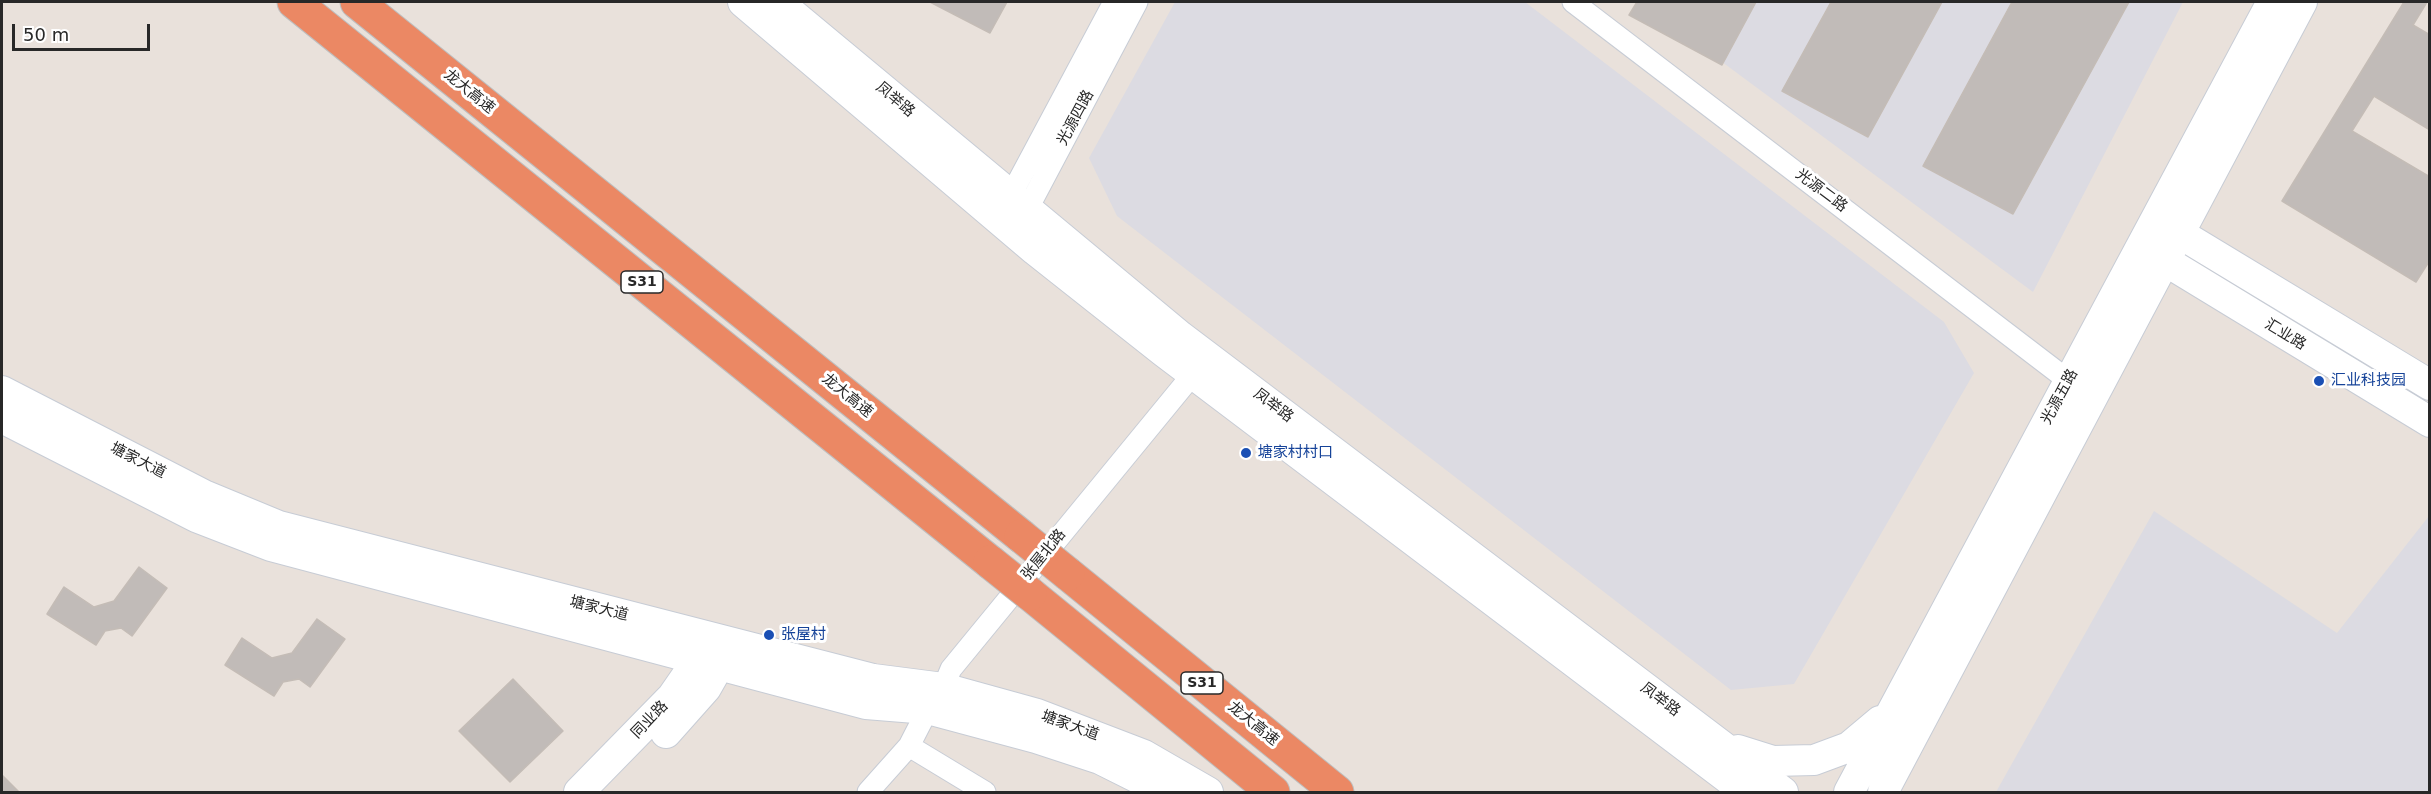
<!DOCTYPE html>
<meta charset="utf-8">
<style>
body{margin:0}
#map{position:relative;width:2431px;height:794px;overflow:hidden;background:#e9e1db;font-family:"DejaVu Sans",sans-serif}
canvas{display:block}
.frame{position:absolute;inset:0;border:3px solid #282828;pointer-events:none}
.scale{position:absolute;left:12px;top:24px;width:138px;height:27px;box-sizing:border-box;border:3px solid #282828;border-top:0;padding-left:8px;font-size:18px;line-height:21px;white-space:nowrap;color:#282828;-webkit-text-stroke:4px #fff;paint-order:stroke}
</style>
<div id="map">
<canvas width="2431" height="794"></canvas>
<div class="frame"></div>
<div class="scale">50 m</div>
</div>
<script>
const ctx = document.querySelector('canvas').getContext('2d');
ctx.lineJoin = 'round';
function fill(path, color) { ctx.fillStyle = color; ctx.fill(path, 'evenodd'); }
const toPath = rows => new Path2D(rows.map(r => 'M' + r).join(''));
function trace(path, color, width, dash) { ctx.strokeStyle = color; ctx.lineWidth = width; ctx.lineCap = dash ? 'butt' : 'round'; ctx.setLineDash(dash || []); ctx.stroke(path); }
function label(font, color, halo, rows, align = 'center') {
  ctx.font = font + ' "DejaVu Sans","Noto Sans SC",sans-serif'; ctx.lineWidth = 6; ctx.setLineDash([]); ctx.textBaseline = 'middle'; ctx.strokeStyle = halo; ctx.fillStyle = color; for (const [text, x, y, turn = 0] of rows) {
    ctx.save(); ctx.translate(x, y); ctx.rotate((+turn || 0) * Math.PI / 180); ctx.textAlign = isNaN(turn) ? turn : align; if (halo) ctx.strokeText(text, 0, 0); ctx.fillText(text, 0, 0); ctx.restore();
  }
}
fill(toPath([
 [1175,2,1525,2,1944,322,1974,373,1794,684,1731,690,1117,216,1089,158],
 [1641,2,2183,2,2033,292],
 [2154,511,2337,633,2429,516,2429,792,1996,792]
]), '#dcdbe2');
const building = toPath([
 [930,2,1007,2,990,33,930,2],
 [1637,2,1756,2,1722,65,1629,15,1637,2],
 [1831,2,1942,2,1868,137,1782,91,1831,2],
 [2012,2,2129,2,2013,214,1923,166,2012,2],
 [2404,2,2427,2,2413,25,2430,35,2430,130,2374,96,2352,131,2430,177,2430,260,2416,282,2282,201,2404,2],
 [139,567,167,588,132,636,121,628,105,631,96,645,47,614,64,587,94,607,114,601,139,567],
 [317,619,345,639,310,687,299,679,283,682,274,696,225,665,242,638,272,658,292,653,317,619],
 [513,679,563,731,510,782,459,731,513,679],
 [2,775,19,792,2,792,2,775]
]);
fill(building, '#c1bbb8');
trace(building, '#c4bcb6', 1.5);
const street = toPath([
 [1573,2,2069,381],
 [1004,208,1114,2],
 [1019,218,1027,210,1137,2],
 [909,746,928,709,943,688,951,669,1193,374],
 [868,792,909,746,985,792]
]);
const secondary = toPath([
 [743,2,1035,250,1164,352,1746,792],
 [778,2,1180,336,1783,792],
 [2162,225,2179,233,2430,385],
 [2149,251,2430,422],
 [2,391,204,495,279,526,873,679,943,688,1037,714,1144,755,1208,792],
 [2,418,196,517,271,546,866,704,928,709,1036,738,1100,759,1166,792],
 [666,733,706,688,714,674,724,647],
 [1738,750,1773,761,1814,760,1849,747,1880,721],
 [579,792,672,697,690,671,700,641],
 [1849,792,2272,2],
 [1883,792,2302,2]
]);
const highway = toPath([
 [294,2,990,562],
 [357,2,1021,536],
 [1068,574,1337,792],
 [1030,594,1273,792]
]);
trace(street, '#c7ccd5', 23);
trace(secondary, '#c7ccd5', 32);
trace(highway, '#bebebe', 35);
trace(street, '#fff', 21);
trace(secondary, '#fff', 30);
trace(highway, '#eb8864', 33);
const highwayBridge = toPath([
 [1021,536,1068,574],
 [990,562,1030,594]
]);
trace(highwayBridge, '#bebebe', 35, []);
trace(highwayBridge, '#eb8864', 33);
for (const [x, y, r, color] of [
 [2319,381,6,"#1a4fb4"],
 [1246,453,6,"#1a4fb4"],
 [769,635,6,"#1a4fb4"]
]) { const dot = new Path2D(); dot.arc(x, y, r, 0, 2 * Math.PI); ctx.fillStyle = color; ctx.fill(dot); trace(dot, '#fff', 2); }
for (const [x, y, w] of [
 [642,282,42],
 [1202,683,42]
]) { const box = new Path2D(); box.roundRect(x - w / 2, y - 11, w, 22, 4.5); ctx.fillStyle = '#fff'; ctx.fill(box); trace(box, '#282828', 1.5); }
label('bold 14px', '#282828', null, [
 ["S31",642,282],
 ["S31",1202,683]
]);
label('15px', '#282828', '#fff', [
 ["龙大高速",469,92,39],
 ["凤举路",895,100,40],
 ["光源四路",1076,118,-62],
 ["光源二路",1821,191,37],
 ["汇业路",2285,335,31],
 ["龙大高速",847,396,39],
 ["光源五路",2060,397,-62],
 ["凤举路",1273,406,37],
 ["塘家大道",138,461,27],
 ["张屋北路",1044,555,-51],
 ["塘家大道",599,609,14],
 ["凤举路",1660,700,37],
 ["同业路",650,720,-46],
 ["龙大高速",1253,724,39],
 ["塘家大道",1070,726,20]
]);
label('15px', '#164399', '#fff', [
 ["汇业科技园",2331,381],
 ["塘家村村口",1258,453],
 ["张屋村",781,635]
], 'left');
</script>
